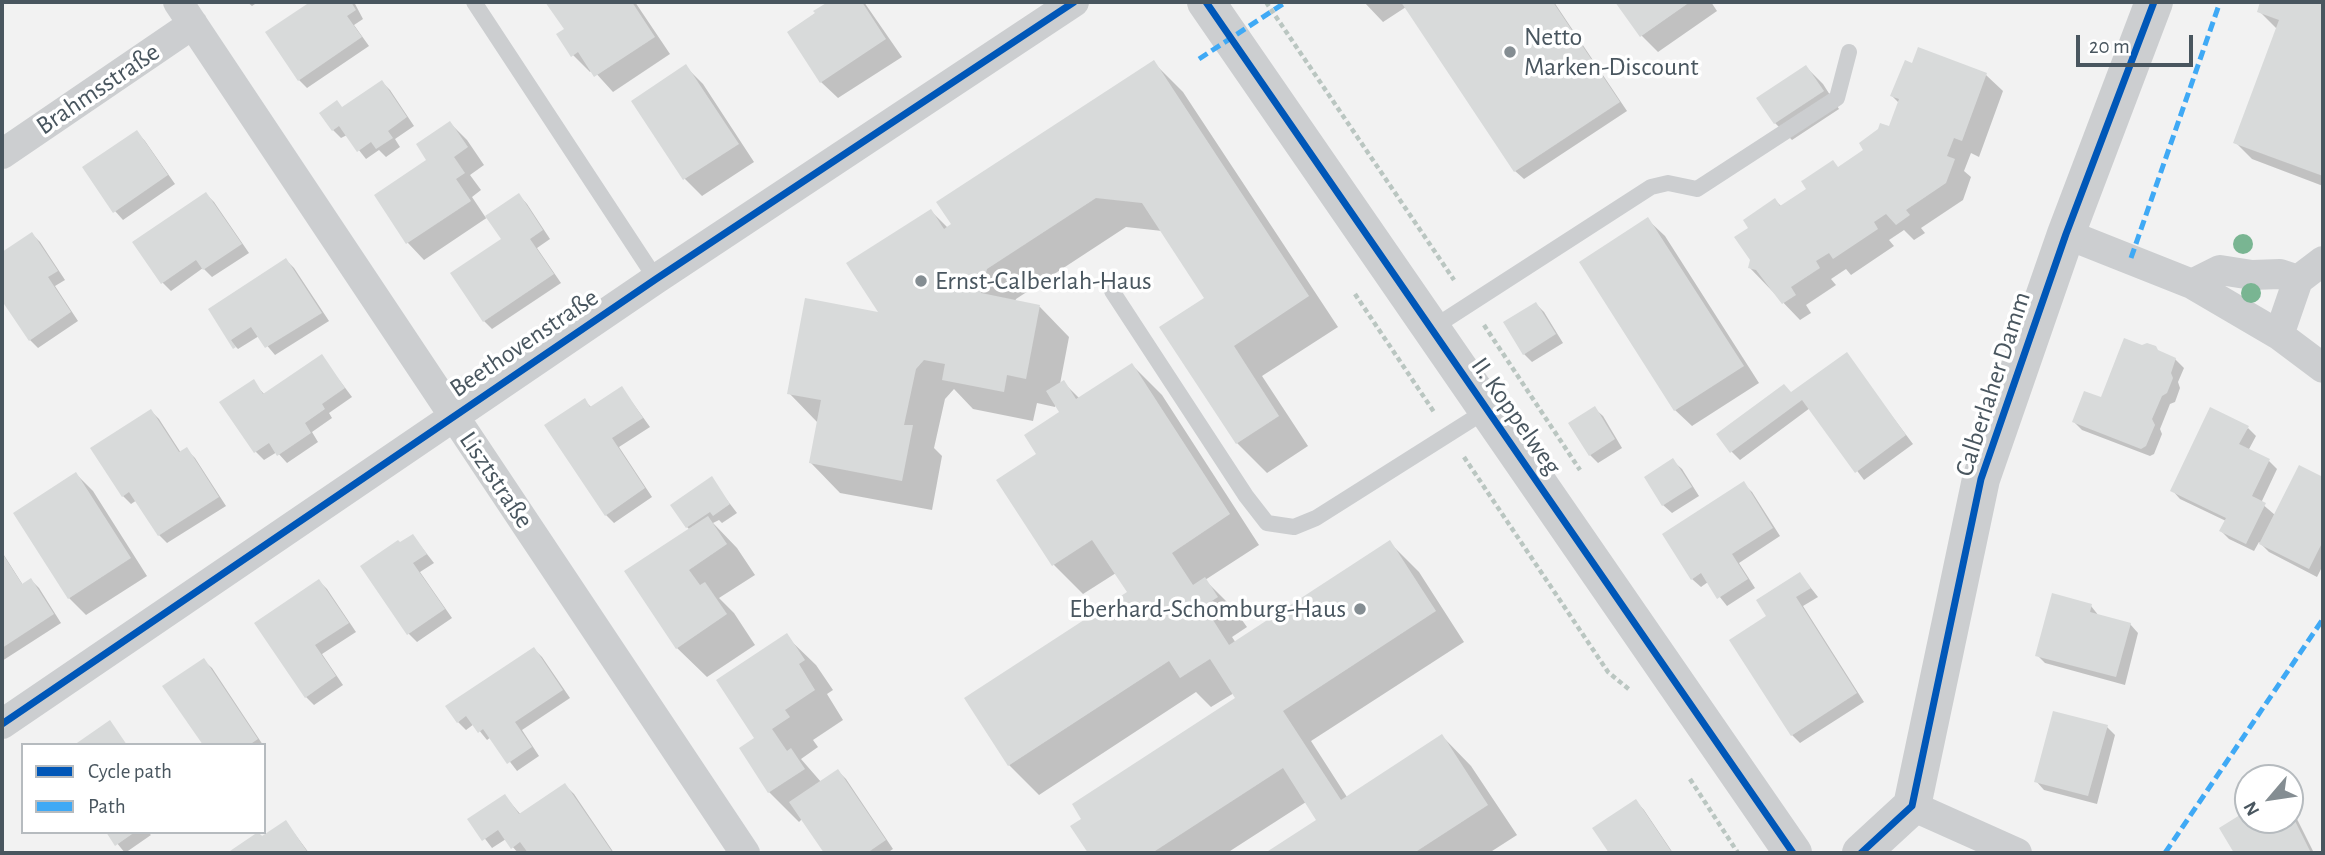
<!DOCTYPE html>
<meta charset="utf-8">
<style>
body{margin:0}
#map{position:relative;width:2325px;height:855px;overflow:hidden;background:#f2f2f2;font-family:"Alegreya Sans",sans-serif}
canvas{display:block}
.frame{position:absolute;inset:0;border:4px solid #49565f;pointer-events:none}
.legend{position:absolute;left:21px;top:743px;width:245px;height:91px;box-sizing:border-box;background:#fff;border:2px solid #b6bbbf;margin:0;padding:9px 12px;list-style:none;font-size:21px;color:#49565f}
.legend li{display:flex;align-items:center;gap:14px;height:35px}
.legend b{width:35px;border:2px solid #b6bbbf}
.north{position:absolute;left:2234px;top:764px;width:70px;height:70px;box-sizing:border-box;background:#fff;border:2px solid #b6bbbf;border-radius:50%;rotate:241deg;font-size:19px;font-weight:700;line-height:28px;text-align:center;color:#49565f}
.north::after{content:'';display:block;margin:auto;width:24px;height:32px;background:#848d92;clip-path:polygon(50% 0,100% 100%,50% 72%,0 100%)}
.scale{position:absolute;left:2076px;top:35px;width:117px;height:32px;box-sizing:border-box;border:4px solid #49565f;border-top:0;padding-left:9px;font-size:21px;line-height:24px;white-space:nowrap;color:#49565f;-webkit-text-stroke:5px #fff;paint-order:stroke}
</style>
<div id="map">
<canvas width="2325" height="855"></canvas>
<div class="frame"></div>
<ul class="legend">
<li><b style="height:9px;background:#0057b8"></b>Cycle path</li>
<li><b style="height:9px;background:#3fa9f5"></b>Path</li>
</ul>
<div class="north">N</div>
<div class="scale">20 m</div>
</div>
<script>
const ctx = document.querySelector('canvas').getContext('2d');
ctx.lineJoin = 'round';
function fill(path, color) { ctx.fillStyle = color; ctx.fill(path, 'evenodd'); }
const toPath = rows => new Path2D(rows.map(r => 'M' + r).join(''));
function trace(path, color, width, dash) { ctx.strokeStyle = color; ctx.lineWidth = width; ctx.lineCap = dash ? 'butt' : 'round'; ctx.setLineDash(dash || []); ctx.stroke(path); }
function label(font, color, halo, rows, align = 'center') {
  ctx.font = font + ' "Alegreya Sans",sans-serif'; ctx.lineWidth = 7; ctx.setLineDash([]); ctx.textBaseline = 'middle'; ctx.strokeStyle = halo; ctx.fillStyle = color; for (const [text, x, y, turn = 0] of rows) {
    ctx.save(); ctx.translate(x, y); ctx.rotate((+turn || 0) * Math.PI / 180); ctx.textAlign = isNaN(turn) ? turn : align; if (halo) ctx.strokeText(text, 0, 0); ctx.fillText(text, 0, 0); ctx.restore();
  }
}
fill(toPath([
 [247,2,258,2,252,6],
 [313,2,354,2,363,19,354,25,369,46,307,88,299,80,267,33],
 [547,2,635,2,670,54,613,92,593,70,590,72,573,55,566,30],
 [831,2,864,2,902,57,838,98,821,82,789,32],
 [1364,2,1554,2,1627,111,1524,179,1515,171,1406,7,1383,22],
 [1617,2,1711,2,1717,11,1658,52,1641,35],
 [2262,2,2323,2,2323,186,2252,159,2235,142,2277,29,2259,11],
 [1153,62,1183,92,1338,327,1262,376,1308,446,1267,473,1237,443,1162,328,1206,299,1162,231,1126,227,1016,299,1015,302,1040,307,1069,337,1060,384,1063,382,1080,399,1132,365,1162,395,1259,545,1205,580,1234,609,1247,627,1232,637,1236,643,1390,543,1419,572,1464,642,1311,741,1347,797,1442,736,1471,766,1517,835,1489,853,1268,853,1318,821,1306,802,1227,853,1090,853,1073,826,1237,699,1234,693,1211,707,1196,692,1039,795,1009,765,1129,593,1116,573,1083,594,1053,564,1039,454,1061,413,1056,405,1055,407,1037,403,1033,421,973,409,954,389,945,399,934,448,942,456,932,510,840,493,811,463,818,423,789,393,882,315,931,211,948,228],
 [1913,65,1986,75,2003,91,1979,157,1971,153,1964,171,1971,177,1963,200,1921,228,1925,233,1914,240,1904,230,1889,240,1894,246,1851,275,1846,269,1831,279,1836,285,1806,305,1811,313,1800,320,1750,268,1752,259,1750,228,1775,200,1782,207,1866,150,1890,129,1899,103,1892,96],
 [686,67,703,84,754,162,702,196,685,179,633,101],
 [1806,67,1823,84,1839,109,1792,140,1775,123,1759,98],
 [382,82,390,90,414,126,395,139,400,147,386,157,379,150,366,159,347,135,341,138,333,130,343,108],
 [450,123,467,140,484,165,470,175,481,190,472,197,486,218,519,195,527,204,550,239,537,248,561,283,492,329,484,321,503,239,488,217,424,260,408,243,376,196,429,160],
 [137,132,145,141,175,184,123,220,115,211],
 [206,194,214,202,249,253,212,277,203,268,171,291,162,282],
 [1648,220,1665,236,1759,383,1692,426,1675,410],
 [32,234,40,242,65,280,55,286,78,321,38,348,30,340,2,297,2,254],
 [286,260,294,268,329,321,275,355,259,336,238,349,230,341],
 [1536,304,1544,312,1563,343,1532,362,1524,354],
 [2142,347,2175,359,2184,368,2178,382,2180,388,2175,402,2170,404,2160,429,2162,434,2154,454,2150,456,2082,430,2074,422,2102,399],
 [1846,355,1913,444,1864,480,1810,408,1740,460,1731,451,1792,394],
 [322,357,352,397,329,413,332,418,312,432,318,442,287,463,277,452,264,460,256,452,222,403,253,382,265,395],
 [622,388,650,427,619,447,652,497,614,523,606,515,584,400,592,408],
 [1594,408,1603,416,1622,448,1598,463,1590,455],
 [151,411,159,419,181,453,187,450,195,458,226,506,167,543,159,535,137,500,131,504,123,496],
 [2248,428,2256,436,2248,451,2269,461,2277,469,2261,503,2275,515,2300,467,2323,479,2323,565,2317,577,2269,552,2259,542,2254,551,2229,539,2221,531,2226,521,2180,499,2172,490],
 [1673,461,1682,469,1699,496,1672,513,1663,505],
 [76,474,93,491,147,576,86,615,69,598],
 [711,479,737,513,722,523,719,520,713,523,737,548,755,575,719,598,734,613,755,645,707,677,677,648,690,530,687,527],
 [1743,483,1752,492,1780,536,1739,563,1755,588,1727,606,1708,582,1701,587,1692,579],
 [413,536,434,563,420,572,452,618,417,642,409,634,362,566],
 [2,552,23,585,31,580,39,588,61,623,2,661],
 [1800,574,1818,597,1803,606,1864,702,1800,743,1792,735,1769,617],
 [319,581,327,589,356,632,322,654,343,685,314,705,306,697],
 [2091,606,2099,616,2130,624,2138,633,2125,685,2045,663,2037,655],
 [786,636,816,665,833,690,827,694,843,720,813,740,818,747,801,759,821,782,838,771,846,779,893,849,887,853,825,853,802,819,799,822,769,792,756,739],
 [534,649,542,657,570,698,522,730,539,756,517,771,491,737,487,740,474,724,466,730,458,722],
 [203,660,212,668,263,745,204,745],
 [2107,727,2115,735,2097,804,2044,790,2036,781],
 [565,785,574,794,614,853,530,853,528,851,518,853,506,839,492,848,470,819,505,796,521,815],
 [1636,801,1644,810,1673,853,1611,853,1595,828],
 [2290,805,2314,853,2235,853,2221,829,2248,812,2248,820,2290,820],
 [286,822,309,853,230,853,259,834,263,837],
 [108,832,148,832,151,835,125,853]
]), '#0003');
fill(toPath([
 [310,2,351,2,356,10,347,16,362,37,298,81,265,32],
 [545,2,632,2,655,37,594,77,578,52,571,57,556,34,564,29],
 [828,2,862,2,886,39,820,83,787,32,815,13,813,11],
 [1401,2,1553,2,1620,102,1514,172],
 [1615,2,1690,2,1640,37],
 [2260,2,2323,2,2323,176,2233,143,2279,20,2257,12],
 [1918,47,1987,73,1962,141,1954,138,1947,156,1955,159,1946,183,1906,210,1910,215,1896,225,1886,214,1874,222,1878,229,1833,259,1829,253,1816,261,1820,268,1791,287,1796,295,1782,304,1756,270,1748,268,1750,260,1734,237,1748,228,1743,220,1775,198,1780,206,1806,189,1801,181,1803,180,1833,160,1838,167,1863,150,1859,143,1878,129,1880,123,1889,126,1899,99,1890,96,1905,60,1912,63],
 [1154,60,1309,296,1234,346,1279,416,1236,444,1159,327,1204,298,1142,203,1096,198,987,269,981,293,1040,305,1026,379,1007,375,1004,392,942,380,945,364,924,360,916,369,904,425,913,425,902,481,809,463,821,400,787,394,805,298,878,312,846,263,931,209,944,229,951,224,936,202],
 [686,64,739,144,683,180,631,101],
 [1806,65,1824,91,1774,124,1756,98],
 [382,80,407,117,388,131,393,138,376,149,371,142,357,152,339,126,332,131,319,113,337,100,342,107],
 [450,121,468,147,454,157,465,173,456,179,471,201,406,244,374,195,426,160,416,144],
 [137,130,168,175,113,213,82,167],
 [206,192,242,244,203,270,196,260,161,284,132,242],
 [519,193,543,230,530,239,554,274,483,322,450,273,501,239,485,216],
 [1648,217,1744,366,1674,411,1579,262],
 [32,232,58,271,48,277,71,312,29,341,2,301,2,252],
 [286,258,322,313,265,348,251,327,231,340,236,347,233,349,208,309],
 [1536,302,1556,334,1523,355,1503,322],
 [2124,338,2142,345,2147,343,2156,346,2158,350,2176,358,2171,373,2173,378,2167,393,2162,396,2152,419,2155,425,2146,446,2141,449,2072,422,2084,391,2101,397],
 [1847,352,1906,435,1855,473,1802,400,1730,453,1716,434,1784,384,1791,392],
 [322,354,345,388,322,404,325,409,305,423,311,433,277,456,269,443,254,453,219,402,254,379,263,394],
 [1132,363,1230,514,1172,553,1193,585,1205,577,1218,597,1204,606,1229,645,1390,540,1436,611,1283,711,1341,800,1442,734,1488,805,1414,853,1265,853,1316,820,1283,768,1152,853,1088,853,1070,826,1081,819,1072,804,1235,698,1210,659,1180,678,1169,661,1008,766,964,698,1127,592,1092,540,1052,566,996,480,1036,454,1024,435,1059,412,1046,391,1064,380,1076,399],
 [622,386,643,418,612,438,645,488,605,516,544,425,585,398,590,407],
 [1595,406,1615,439,1589,456,1568,423],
 [2210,407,2249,426,2239,444,2270,459,2252,496,2266,503,2246,544,2219,531,2226,518,2170,491],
 [151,409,179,452,187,447,219,497,158,536,129,492,122,497,90,448],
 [1673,458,1692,487,1662,506,1644,477],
 [2299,465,2323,477,2323,541,2309,569,2259,544],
 [76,472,131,558,68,599,13,513],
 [712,476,730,504,713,516,710,512,686,528,670,505],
 [1744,481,1773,528,1732,554,1748,579,1717,599,1701,573,1691,580,1662,534],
 [708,516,727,544,689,570,700,585,705,582,727,614,676,649,624,571],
 [413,534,427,554,413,563,445,609,407,635,360,566,398,540,400,542],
 [2,553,22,584,31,578,54,614,2,648],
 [1800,572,1811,588,1796,597,1857,693,1791,736,1729,640,1766,616,1756,600],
 [319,579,349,623,315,645,336,676,305,698,254,623],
 [2052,593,2092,604,2090,612,2131,623,2116,677,2035,656],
 [787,633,805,660,799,664,815,690,785,710,790,717,772,729,787,751,791,748,805,769,768,793,739,748,754,738,716,680],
 [534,647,563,690,515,722,532,747,507,764,483,729,478,733,466,716,457,723,445,706],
 [204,658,258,739,249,745,203,745,162,686],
 [2053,711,2108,725,2088,796,2034,782],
 [110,720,127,745,74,745],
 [838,769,886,840,867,853,824,853,789,802],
 [565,783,613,853,528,853,520,842,511,849,498,830,482,841,467,819,505,794,519,814],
 [1636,799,1671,851,1667,853,1609,853,1592,828],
 [2248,810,2248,820,2290,820,2290,811,2311,853,2234,853,2219,828],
 [286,820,308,853,227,853,258,832,262,836],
 [106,832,135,832,115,846]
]), '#d8dada');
trace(toPath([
 [1266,2,1454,280],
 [1355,294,1434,412],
 [1484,325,1580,470],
 [1464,457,1608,672,1631,691],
 [1690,779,1738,853]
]), '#bac6c1', 4.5, [5, 3.5]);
trace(toPath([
 [474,2,656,279],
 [1112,291,1246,496,1267,523,1294,527,1316,518,1487,410],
 [1431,329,1651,187,1668,183,1697,189,1837,98,1849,52]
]), '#ccced0', 16);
trace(toPath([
 [178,2,745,853],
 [2,154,193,24],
 [2066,234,2192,284,2279,335,2323,368],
 [2192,284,2220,270,2252,275,2280,274,2298,280],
 [2279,335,2298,280,2323,261],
 [2,724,656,279,1074,2],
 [1912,806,2017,853]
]), '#ccced0', 30);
trace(toPath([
 [1206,2,1793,853],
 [1861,853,1912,806,1981,479,2066,234,2154,2]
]), '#ccced0', 38);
trace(toPath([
 [1199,59,1286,2],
 [2131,258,2220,2],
 [2165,853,2323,619]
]), '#3fa9f5', 5, [10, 5]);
trace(toPath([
 [1206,2,1793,853],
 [2,724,656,279,1074,2],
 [1861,853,1912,806,1981,479,2066,234,2154,2]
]), '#0057b8', 7);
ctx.fillStyle = '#79b592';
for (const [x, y] of [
 [2243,244],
 [2251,293]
]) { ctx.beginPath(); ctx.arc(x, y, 10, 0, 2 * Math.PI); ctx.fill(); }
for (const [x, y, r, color] of [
 [1510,52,7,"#848d92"],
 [921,281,7,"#848d92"],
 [1360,609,7,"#848d92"]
]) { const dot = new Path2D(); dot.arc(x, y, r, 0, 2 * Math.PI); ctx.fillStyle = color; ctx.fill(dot); trace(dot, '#fff', 2.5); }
label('26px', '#49565f', '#fff', [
 ["Netto",1524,37],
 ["Marken-Discount",1524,67],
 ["Ernst-Calberlah-Haus",935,281],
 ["Eberhard-Schomburg-Haus",1346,609,"right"]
], 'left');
label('26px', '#49565f', '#fff', [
 ["Brahmsstraße",98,89,-34],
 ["Beethovenstraße",524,343,-34],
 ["Calberlaher Damm",1993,384,-72],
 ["II. Koppelweg",1516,416,55],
 ["Lisztstraße",496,480,56]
]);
</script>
